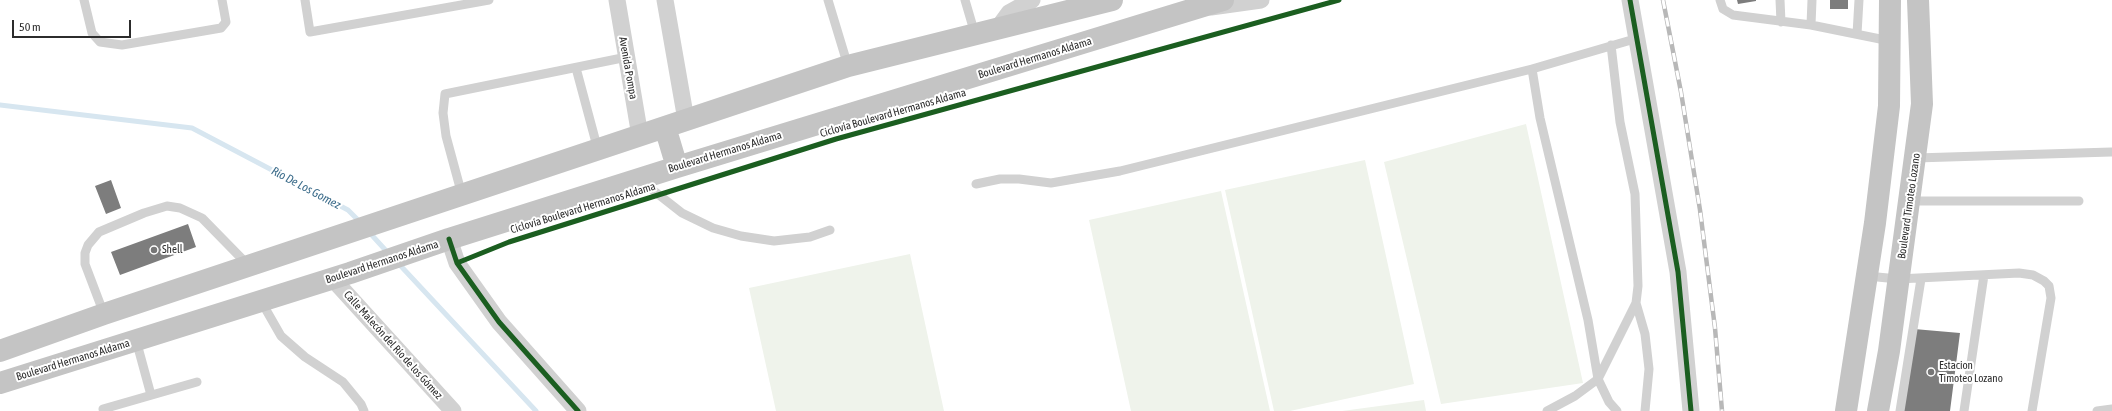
<!DOCTYPE html>
<meta charset="utf-8">
<style>
body{margin:0}
#map{position:relative;width:2112px;height:411px;overflow:hidden;background:#fff;font-family:"Asap Condensed",sans-serif}
canvas{display:block}
.scale{position:absolute;left:12px;top:20px;width:119px;height:18px;box-sizing:border-box;border:2px solid #2c2c2c;border-top:0;padding-left:5px;font-size:12px;line-height:14px;white-space:nowrap;color:#2c2c2c;-webkit-text-stroke:3px #fff;paint-order:stroke}
</style>
<div id="map">
<canvas width="2112" height="411"></canvas>
<div class="scale">50 m</div>
</div>
<script>
const ctx = document.querySelector('canvas').getContext('2d');
ctx.lineJoin = 'round';
function fill(path, color) { ctx.fillStyle = color; ctx.fill(path, 'evenodd'); }
const toPath = rows => new Path2D(rows.map(r => 'M' + r).join(''));
function trace(path, color, width, dash) { ctx.strokeStyle = color; ctx.lineWidth = width; ctx.lineCap = dash ? 'butt' : 'round'; ctx.setLineDash(dash || []); ctx.stroke(path); }
function label(font, color, halo, rows, align = 'center') {
  ctx.font = font + ' "Asap Condensed",sans-serif'; ctx.lineWidth = 4; ctx.setLineDash([]); ctx.textBaseline = 'middle'; ctx.strokeStyle = halo; ctx.fillStyle = color; for (const [text, x, y, turn = 0] of rows) {
    ctx.save(); ctx.translate(x, y); ctx.rotate((+turn || 0) * Math.PI / 180); ctx.textAlign = isNaN(turn) ? turn : align; if (halo) ctx.strokeText(text, 0, 0); ctx.fillText(text, 0, 0); ctx.restore();
  }
}
fill(toPath([
 [1526,124,1583,383,1441,404,1384,162],
 [1365,160,1414,384,1290,411,1274,411,1225,190],
 [1221,191,1270,411,1131,411,1089,220],
 [910,254,944,411,776,411,749,288],
 [1424,400,1426,411,1342,411]
]), '#eff3eb');
trace(toPath([
 [0,105,192,128,348,210,361,223],
 [369,232,389,254],
 [398,263,536,411]
]), '#d7e6f0', 5);
fill(toPath([
 [1737,0,1756,0,1756,1,1738,4],
 [1830,0,1848,0,1848,9,1830,9],
 [111,180,121,208,106,214,95,186],
 [188,224,196,247,120,275,111,252],
 [1914,329,1960,333,1950,411,1902,411]
]), '#7d7d7d');
trace(toPath([
 [84,0,92,33,100,42,122,45,221,28,226,22,222,0],
 [305,0,310,32,489,0],
 [828,0,848,66],
 [965,0,975,34],
 [1720,0,1723,9,1733,15,1811,25,1890,41],
 [1780,0,1781,22],
 [1811,25,1812,0],
 [1857,34,1859,0],
 [576,68,598,150],
 [1916,158,2111,152],
 [640,180,682,213,713,228,741,236,774,241,810,237,830,230],
 [976,184,1000,179,1019,179,1051,183,1120,171,1532,69],
 [462,195,446,136,443,113,445,94,627,57],
 [1910,201,2079,201],
 [1867,276,1898,279,2019,273,2033,275,2044,281,2049,286,2051,298,2032,411],
 [261,301,281,336,305,357,343,382,361,404,364,411],
 [1636,303,1645,334,1649,369,1645,411],
 [104,314,85,264,85,253,88,245,99,232,144,213,167,206,180,208,202,218,248,265],
 [136,340,151,395],
 [103,409,197,382],
 [1547,411,1575,396,1598,379,1636,303,1638,286,1635,194,1620,122,1611,45],
 [1617,411,1609,402,1598,379,1588,320,1540,118,1532,69,1638,38],
 [1900,411,1921,279],
 [1964,411,1984,275],
 [2097,411,2112,409]
]), '#d1d1d1', 9);
trace(toPath([
 [617,0,640,136],
 [665,0,686,120],
 [1630,0,1678,272,1691,411],
 [1211,7,1261,0],
 [998,28,1009,13,1032,0],
 [449,239,457,263,499,322,578,411],
 [332,278,453,411]
]), '#d1d1d1', 17);
trace(toPath([
 [665,127,677,167],
 [0,351,104,314,848,66,1112,0],
 [0,383,350,273,449,239,677,167,1223,0],
 [1846,411,1875,223,1889,106,1890,0],
 [1878,411,1889,351,1922,104,1918,0]
]), '#c4c4c4', 22);
const rail = toPath([
 [1663,0,1681,92,1700,210,1715,328,1722,411]
]);
trace(rail, '#b8b8b8', 4.5);
trace(rail, '#fff', 3, [9]);
trace(toPath([
 [1630,0,1678,272,1691,411],
 [449,239,457,263,499,322,578,411],
 [457,263,509,242,836,139,1339,0]
]), '#1b5e20', 5);
for (const [x, y, r, color] of [
 [154,250,4,"#767676"],
 [1931,372,4,"#767676"]
]) { const dot = new Path2D(); dot.arc(x, y, r, 0, 2 * Math.PI); ctx.fillStyle = color; ctx.fill(dot); trace(dot, '#fff', 1.5); }
label('11px', '#2c2c2c', '#fff', [
 ["Boulevard Hermanos Aldama",1035,58,-17],
 ["Avenida Pompa",628,68,80],
 ["Ciclovía Boulevard Hermanos Aldama",893,113,-16],
 ["Boulevard Hermanos Aldama",725,152,-17],
 ["Boulevard Timoteo Lozano",1909,206,-82],
 ["Ciclovía Boulevard Hermanos Aldama",583,208,-17],
 ["Boulevard Hermanos Aldama",382,262,-18],
 ["Calle Malecón del Río de los Gómez",393,345,48],
 ["Boulevard Hermanos Aldama",73,360,-17]
]);
label('11px', '#2c2c2c', '#fff', [
 ["Shell",162,250],
 ["Estacion",1939,366],
 ["Timoteo Lozano",1939,379]
], 'left');
label('italic 12px', '#3d6d8b', '#fff', [
 ["Rio De Los Gomez",306,188,28]
]);
</script>
